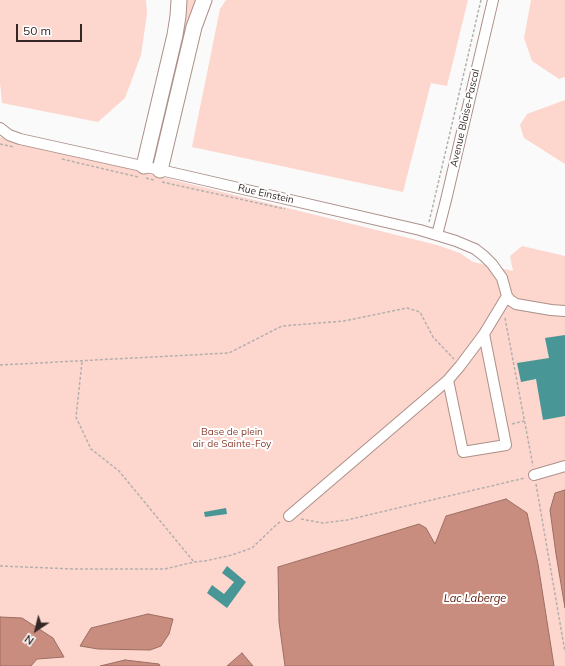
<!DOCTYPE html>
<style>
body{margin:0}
#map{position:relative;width:565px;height:666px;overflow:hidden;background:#fafafa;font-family:Mulish,sans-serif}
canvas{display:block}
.north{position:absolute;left:16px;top:610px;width:40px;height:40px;-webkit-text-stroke:3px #fff;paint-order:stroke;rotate:215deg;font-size:11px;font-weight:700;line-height:16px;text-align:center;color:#332825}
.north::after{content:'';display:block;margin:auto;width:14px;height:18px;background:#332825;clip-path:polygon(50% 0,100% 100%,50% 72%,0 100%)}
.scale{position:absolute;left:16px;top:24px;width:66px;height:18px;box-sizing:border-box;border:2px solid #332825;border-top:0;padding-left:5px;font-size:12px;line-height:14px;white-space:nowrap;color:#332825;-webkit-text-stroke:3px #fff;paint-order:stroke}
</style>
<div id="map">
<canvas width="565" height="666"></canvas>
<div class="north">N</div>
<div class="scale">50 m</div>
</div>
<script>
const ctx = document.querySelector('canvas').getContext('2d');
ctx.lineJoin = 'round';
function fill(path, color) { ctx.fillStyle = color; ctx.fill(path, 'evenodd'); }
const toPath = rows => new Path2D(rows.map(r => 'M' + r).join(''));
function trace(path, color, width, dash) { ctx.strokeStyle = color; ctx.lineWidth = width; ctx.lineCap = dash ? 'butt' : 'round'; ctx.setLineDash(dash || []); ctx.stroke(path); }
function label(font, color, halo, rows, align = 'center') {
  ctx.font = font + ' Mulish,sans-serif'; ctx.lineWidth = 4; ctx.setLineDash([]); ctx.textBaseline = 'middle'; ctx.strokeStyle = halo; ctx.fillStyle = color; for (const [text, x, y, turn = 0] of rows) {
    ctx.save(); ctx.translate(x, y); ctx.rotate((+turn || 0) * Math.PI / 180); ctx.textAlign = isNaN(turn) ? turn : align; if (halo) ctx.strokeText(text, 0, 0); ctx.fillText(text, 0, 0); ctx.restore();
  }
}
fill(toPath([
 [0,0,146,0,147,14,141,55,125,98,98,122,2,103,0,83],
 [185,0,197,0,166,122,161,120],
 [226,0,468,0,447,86,431,83,403,192,192,147,220,9],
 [531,0,565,0,565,78,564,77,559,79,532,61,524,38],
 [565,100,565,164,524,138,520,125,527,114],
 [0,137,437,245,460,253,473,262,513,271,510,256,522,246,565,256,565,666,0,666]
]), '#fdd6cd');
const water = toPath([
 [565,490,565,608,556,554,550,510,555,493,565,490],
 [506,499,527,513,538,564,554,666,285,666,279,622,278,567,419,524,426,528,435,544,446,516,506,499],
 [148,614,173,619,169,634,161,646,150,650,98,649,80,646,91,628,148,614],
 [0,617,22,618,53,638,64,657,37,659,31,666,0,666,0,617],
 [242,653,253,666,227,666,242,653],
 [125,660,159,664,160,666,100,666,125,660]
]);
fill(water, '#c98d7f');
trace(water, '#9c6f64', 1);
fill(toPath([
 [565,335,565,416,543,420,536,379,521,382,517,363,549,358,545,338],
 [226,508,227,514,205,517,204,512],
 [227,566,246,582,227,608,207,593,212,585,224,594,234,582,222,573]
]), '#489696');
const minor = toPath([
 [0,128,9,135,20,139,178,174,420,230,456,241,475,249,484,256,492,264,502,278,507,296,510,300,516,304,551,310,565,311],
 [437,235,446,200,493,0],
 [484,334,506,445,463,452,448,380,460,366,484,334,507,296],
 [534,475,565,466],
 [289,516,448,380]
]);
const highway = toPath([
 [144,166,175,35,178,16,179,0],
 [160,170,194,27,204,0]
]);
trace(minor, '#ac9089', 12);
trace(highway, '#ac9089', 17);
trace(toPath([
 [0,144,14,147],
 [62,159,138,177],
 [146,178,154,180],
 [162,182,285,209],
 [429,222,434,201,481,0],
 [505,318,533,466],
 [82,362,76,417,91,449,119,471,194,562],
 [0,365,229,353,282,326,344,321,407,308,420,312,433,337,454,359],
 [512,424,524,421],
 [536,484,565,652],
 [301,519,323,523,347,520,525,478],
 [0,566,74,569,165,569,194,562,205,561,232,555,252,548,275,526,281,521]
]), '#b4b0af', 1.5, [3, 2]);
trace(minor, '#fff', 10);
trace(highway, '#fff', 15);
label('10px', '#332825', '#fff', [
 ["Avenue Blaise-Pascal",465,118,-77],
 ["Rue Einstein",266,194,13]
]);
label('10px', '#893e2e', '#fff', [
 ["Base de plein",232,432],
 ["air de Sainte-Foy",232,444]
]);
label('italic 11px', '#5b1304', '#fff', [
 ["Lac Laberge",475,599]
]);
</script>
